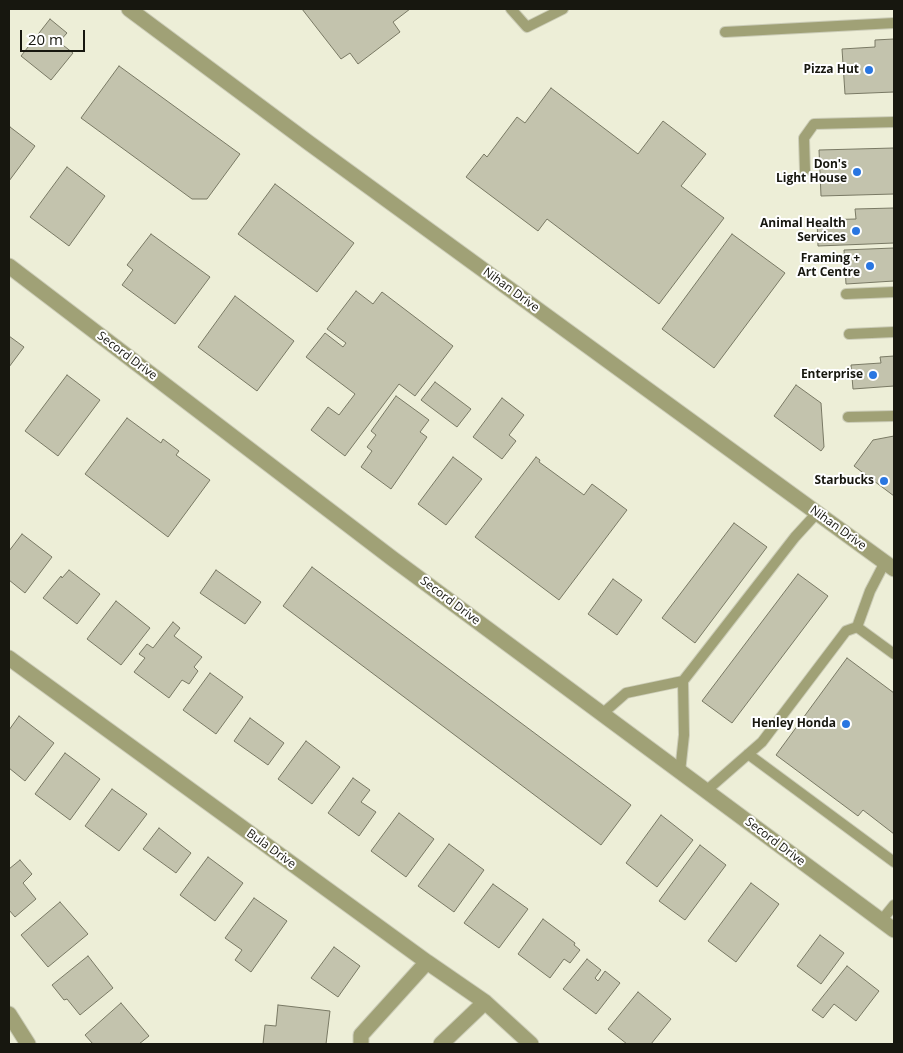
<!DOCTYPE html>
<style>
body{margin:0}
#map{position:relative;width:903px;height:1053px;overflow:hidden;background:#edeed7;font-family:"Open Sans",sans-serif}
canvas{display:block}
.frame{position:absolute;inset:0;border:10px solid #17170f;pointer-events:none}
.scale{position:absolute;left:20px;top:30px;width:65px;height:22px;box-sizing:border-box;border:2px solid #17170f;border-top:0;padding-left:6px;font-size:15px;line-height:18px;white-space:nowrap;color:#17170f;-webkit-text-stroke:4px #fff;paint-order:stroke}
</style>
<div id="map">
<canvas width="903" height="1053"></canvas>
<div class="frame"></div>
<div class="scale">20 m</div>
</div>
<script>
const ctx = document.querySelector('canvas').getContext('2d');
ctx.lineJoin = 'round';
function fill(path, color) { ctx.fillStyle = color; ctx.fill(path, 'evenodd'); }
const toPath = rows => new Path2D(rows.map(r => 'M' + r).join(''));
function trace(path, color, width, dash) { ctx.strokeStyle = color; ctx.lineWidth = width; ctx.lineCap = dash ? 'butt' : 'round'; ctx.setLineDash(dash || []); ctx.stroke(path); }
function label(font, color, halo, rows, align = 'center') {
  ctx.font = font + ' "Open Sans",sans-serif'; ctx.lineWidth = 4; ctx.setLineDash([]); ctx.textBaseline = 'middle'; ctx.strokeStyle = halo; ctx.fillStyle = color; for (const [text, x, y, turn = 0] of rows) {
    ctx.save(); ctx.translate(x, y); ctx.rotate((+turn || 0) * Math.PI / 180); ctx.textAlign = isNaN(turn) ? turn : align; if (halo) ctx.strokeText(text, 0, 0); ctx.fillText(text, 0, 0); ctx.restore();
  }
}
const building = toPath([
 [302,9,410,9,393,22,400,32,358,64,350,53,341,59,302,9],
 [50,19,67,33,59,42,73,53,51,80,21,56,50,19],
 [894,39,894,92,845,94,842,49,875,47,875,40,894,39],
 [119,66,240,154,207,199,192,199,81,118,119,66],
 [551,88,638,154,663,121,706,154,681,186,724,218,659,304,547,219,538,231,466,177,484,154,487,157,517,117,525,123,551,88],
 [10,127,35,146,9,181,9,129,10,127],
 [894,148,894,194,821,196,819,150,894,148],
 [67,167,105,196,69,246,30,217,67,167],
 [275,184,354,243,317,292,238,234,275,184],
 [894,208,894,243,818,246,817,220,856,219,855,209,894,208],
 [151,234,210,277,175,324,122,285,133,270,127,265,151,234],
 [732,234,785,273,714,368,662,329,732,234],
 [894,248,894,281,846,284,844,250,894,248],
 [356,291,373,304,382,292,453,346,415,396,399,384,345,456,311,430,328,407,339,415,355,394,306,357,325,333,343,347,346,343,327,329,356,291],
 [235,296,294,341,257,391,198,347,235,296],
 [9,336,24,347,9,367,9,336],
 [894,356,894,386,853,389,851,365,881,363,880,357,894,356],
 [67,375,100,400,58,456,25,431,67,375],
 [435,382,471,409,457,427,421,400,435,382],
 [796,385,821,403,824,447,821,451,774,416,796,385],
 [396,396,429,420,420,432,427,437,391,489,361,467,372,451,367,447,376,435,371,431,396,396],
 [502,398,524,415,509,435,516,441,502,459,473,437,502,398],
 [127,418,161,443,163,439,179,451,176,455,210,480,168,537,85,474,127,418],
 [894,436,894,496,854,466,873,440,894,436],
 [453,457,482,479,446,525,418,504,453,457],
 [536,457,540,460,539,462,584,495,592,484,627,510,559,600,475,537,536,457],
 [734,523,767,547,695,643,662,618,734,523],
 [22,534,52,557,25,593,9,580,9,551,22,534],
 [312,567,631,805,601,845,283,606,312,567],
 [69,570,100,594,77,624,43,598,61,576,62,578,69,570],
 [216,570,261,602,245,624,200,593,216,570],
 [798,574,828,596,732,723,702,701,798,574],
 [613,579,642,600,617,635,588,614,613,579],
 [116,601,150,628,121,665,87,639,116,601],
 [173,622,180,628,174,636,202,657,194,667,198,671,189,684,182,680,169,698,134,672,145,658,139,654,147,644,153,648,173,622],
 [847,658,894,693,894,834,863,810,858,816,776,755,847,658],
 [210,673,243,697,216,734,183,710,210,673],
 [19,716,54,743,25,781,9,768,9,730,19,716],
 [250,718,284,743,268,765,234,741,250,718],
 [306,741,340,767,312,804,278,779,306,741],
 [65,753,100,779,70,820,35,794,65,753],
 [353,778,370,790,361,802,376,812,359,836,328,813,353,778],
 [112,789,147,814,119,851,85,826,112,789],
 [399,813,434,839,406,877,371,851,399,813],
 [661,815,693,840,657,887,626,863,661,815],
 [159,828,191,853,176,873,143,849,159,828],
 [449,844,484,870,454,912,418,886,449,844],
 [700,845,726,865,685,920,659,901,700,845],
 [208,857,243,883,215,921,180,895,208,857],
 [20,860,32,874,23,883,36,899,15,917,9,910,9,869,20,860],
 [751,883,779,904,736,962,708,941,751,883],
 [493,884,528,909,499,948,464,923,493,884],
 [254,898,287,921,251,972,235,960,242,950,225,938,254,898],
 [60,902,88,934,48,967,21,935,60,902],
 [543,919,575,943,574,945,580,950,570,963,564,959,550,978,518,954,543,919],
 [820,935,844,953,821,984,797,966,820,935],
 [334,947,360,966,338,997,311,978,334,947],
 [88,956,113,988,80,1015,67,999,64,1000,52,985,88,956],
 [587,959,601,970,595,978,598,981,605,971,620,983,596,1014,563,989,587,959],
 [847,966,879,991,856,1021,834,1004,823,1018,812,1010,847,966],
 [638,992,671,1019,651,1044,627,1044,608,1029,638,992],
 [121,1003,149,1036,139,1044,93,1044,85,1035,121,1003],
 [278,1005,330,1011,326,1044,263,1044,265,1025,276,1026,278,1005]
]);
fill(building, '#c3c3ad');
trace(building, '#797964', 1);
const lane = toPath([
 [511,9,527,27,563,9],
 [725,32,894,23],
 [805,171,804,138,814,124,894,122],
 [846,294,894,292],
 [849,334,894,332],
 [848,417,894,416],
 [857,627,870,591,885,562],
 [602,714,626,693,683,681],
 [748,754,894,862],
 [680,772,684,735,683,681,795,537,817,513],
 [706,791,762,742,846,631,857,627,894,654],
 [881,921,894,905]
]);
const street = toPath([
 [129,9,309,143,894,569],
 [9,266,393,559,894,930],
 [9,658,427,962,485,1002,531,1044],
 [9,1014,28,1044],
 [361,1044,361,1035,427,962],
 [441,1044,485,1002]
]);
trace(lane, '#cbccb7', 12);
trace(street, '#cbccb7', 17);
trace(lane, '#a0a176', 10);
trace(street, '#a0a176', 15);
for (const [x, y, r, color] of [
 [869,70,5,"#2976e1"],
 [857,172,5,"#2976e1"],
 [856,231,5,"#2976e1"],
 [870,266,5,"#2976e1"],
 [873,375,5,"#2976e1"],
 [884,481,5,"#2976e1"],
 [846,724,5,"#2976e1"]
]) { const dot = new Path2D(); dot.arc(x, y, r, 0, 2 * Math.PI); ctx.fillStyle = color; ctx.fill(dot); trace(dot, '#fff', 2); }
label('bold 12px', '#17170f', '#fff', [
 ["Pizza Hut",859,70],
 ["Don's",847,165],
 ["Light House",847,179],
 ["Animal Health",846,224],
 ["Services",846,238],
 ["Framing +",860,259],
 ["Art Centre",860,273],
 ["Enterprise",863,375],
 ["Starbucks",874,481],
 ["Henley Honda",836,724]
], 'right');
label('12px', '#17170f', '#fff', [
 ["Nihan Drive",511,290,36],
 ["Secord Drive",127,356,37],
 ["Nihan Drive",838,528,36],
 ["Secord Drive",450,601,37],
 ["Secord Drive",775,842,37],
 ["Bula Drive",271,849,36]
]);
</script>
